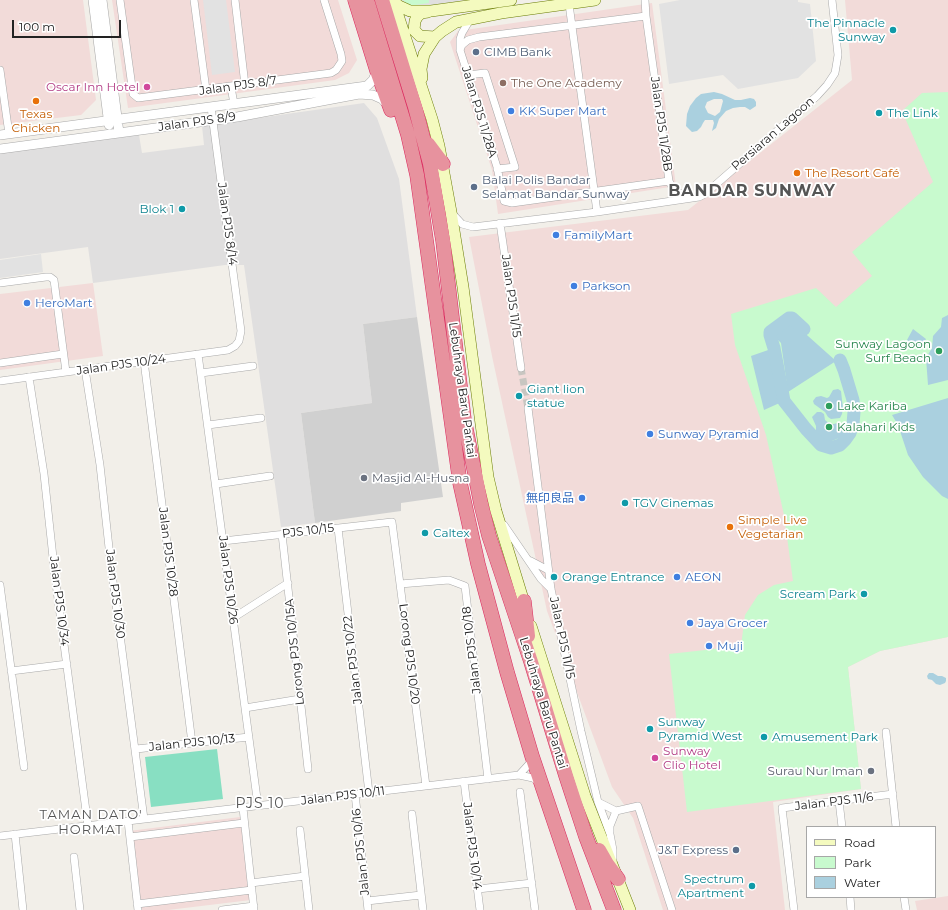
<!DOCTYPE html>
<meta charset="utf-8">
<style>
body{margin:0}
#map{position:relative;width:948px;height:910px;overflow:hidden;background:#f2efe9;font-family:Montserrat,sans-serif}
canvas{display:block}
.legend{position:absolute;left:806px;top:826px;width:130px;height:72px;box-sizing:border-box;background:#fff;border:1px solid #a7a7a7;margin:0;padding:5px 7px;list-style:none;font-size:12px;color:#222}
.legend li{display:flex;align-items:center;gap:8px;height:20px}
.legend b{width:20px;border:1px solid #a7a7a7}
.scale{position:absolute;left:12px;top:20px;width:109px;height:18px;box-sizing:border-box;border:2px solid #222;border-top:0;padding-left:5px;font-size:12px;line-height:14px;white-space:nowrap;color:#222;-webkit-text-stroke:3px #fff;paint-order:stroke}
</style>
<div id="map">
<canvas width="948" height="910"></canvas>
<ul class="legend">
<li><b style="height:5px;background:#f4fabf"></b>Road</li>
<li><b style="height:11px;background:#c8face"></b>Park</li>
<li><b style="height:11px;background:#aad0df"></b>Water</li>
</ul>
<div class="scale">100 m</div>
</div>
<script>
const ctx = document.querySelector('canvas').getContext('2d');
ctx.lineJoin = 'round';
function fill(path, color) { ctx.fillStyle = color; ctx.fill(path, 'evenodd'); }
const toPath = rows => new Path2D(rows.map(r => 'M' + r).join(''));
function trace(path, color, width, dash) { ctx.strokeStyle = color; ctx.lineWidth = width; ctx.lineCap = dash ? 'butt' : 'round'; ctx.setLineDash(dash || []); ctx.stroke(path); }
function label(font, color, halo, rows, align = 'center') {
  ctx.font = font + ' Montserrat,"Noto Sans SC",sans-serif'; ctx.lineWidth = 3.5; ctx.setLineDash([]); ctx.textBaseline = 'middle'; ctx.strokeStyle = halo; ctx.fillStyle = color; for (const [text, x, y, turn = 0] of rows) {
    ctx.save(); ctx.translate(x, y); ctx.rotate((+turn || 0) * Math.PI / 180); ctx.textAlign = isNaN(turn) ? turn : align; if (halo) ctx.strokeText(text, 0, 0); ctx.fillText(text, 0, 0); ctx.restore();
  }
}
fill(toPath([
 [398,0,468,0,400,10],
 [364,103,377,118,399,179,417,317,363,324,372,403,301,413,315,523,281,527,244,265,225,265,93,283,88,247,0,259,0,153,139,135,142,153,204,145,202,126]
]), '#e0dfdf');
fill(toPath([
 [0,0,83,0,96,100,81,115,0,125],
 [112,0,338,0,357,60,349,73,335,80,128,108],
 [845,0,948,0,948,637,880,651,848,667,861,789,773,802,785,910,663,910,633,818,612,787,547,611,492,356,469,237,688,210,852,80],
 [652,3,676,186,498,214,492,170,450,42,458,31],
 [93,283,103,356,0,370,0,294],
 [240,817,251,900,168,910,139,910,129,831],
 [948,896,948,910,917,910,915,901]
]), '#f2dbd9');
fill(toPath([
 [417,317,443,497,401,503,401,511,315,523,301,413,372,403,363,324]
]), '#d0d0d0');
fill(toPath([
 [403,0,429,0,429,3,409,6],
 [948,92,948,637,880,651,848,667,861,789,687,812,669,654,741,646,745,615,758,595,774,585,793,581,784,515,766,435,735,345,731,314,816,288,836,307,872,276,852,252,933,182,902,111,922,93]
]), '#c8face');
fill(toPath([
 [217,749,223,799,151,807,145,757]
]), '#88dfc2');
fill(toPath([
 [203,0,226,0,235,72,212,75],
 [680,0,798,0,798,2,810,4,816,61,798,78,738,89,723,75,669,84,659,4],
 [41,254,43,272,0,278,0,260]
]), '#e2e2e2');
fill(toPath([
 [714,92,722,94,735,100,741,100,750,98,754,99,756,102,756,106,750,110,745,107,740,107,733,108,726,111,719,119,716,128,712,131,714,123,713,120,705,120,703,123,701,127,697,131,692,132,686,126,687,114,690,106,696,98,701,94],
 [714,99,722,99,723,101,720,112,715,116,708,113,705,107,707,102],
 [948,315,948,380,928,385,926,358,932,348,933,336,941,327,942,318],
 [792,320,799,328,836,361,788,392,781,343,773,335],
 [913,329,926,339,920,350,907,340],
 [774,348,784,401,764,410,751,356],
 [838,389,841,391,842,400,843,408,842,414,840,418,831,419,828,417,825,412,814,404,813,401,816,397,821,396,827,398,829,397,833,390],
 [948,398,948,499,942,496,923,477,908,455,898,425,892,415],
 [817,412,821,412,824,414,825,420,831,425,837,423,841,423,843,430,841,437,832,441,825,441,820,438,816,433,816,426,812,417],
 [929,673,933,673,938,676,942,676,946,678,946,681,945,683,940,685,936,684,932,680,928,679,927,676]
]), '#aad0df');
trace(toPath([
 [804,329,792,318,789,318,770,332,770,335,774,348,784,401,806,429,821,445,831,448,840,445,845,440,850,433,853,424,854,412,853,400,844,370,840,360]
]), '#aad0df', 13);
trace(toPath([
 [521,368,528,408]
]), '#c8c6c1', 7, [7, 3.5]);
const minor = toPath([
 [120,0,133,94,138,98,331,73,336,70,342,61,341,54,324,0],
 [194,0,206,90],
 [235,0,245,85],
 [645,0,646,16],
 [569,4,597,212],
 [460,50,462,45,468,40,479,37,646,16,669,181,512,203,504,201,497,167,460,50,460,39,462,33,471,18],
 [0,70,9,134],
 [468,75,485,73,515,167,497,169],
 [231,87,234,104],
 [669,181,671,185,676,192,690,196],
 [451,212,462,224,473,227,597,212,699,197,705,194,817,96,827,85,835,73,838,55,832,0],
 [500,223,521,368],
 [0,283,46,277,50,277,54,280,66,372],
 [198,354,258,806],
 [144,361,192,743],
 [0,363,63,354],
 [85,369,100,465,111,566,144,819],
 [201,373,253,366],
 [29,377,44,474,55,576,88,826],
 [0,381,228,350,235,346,239,341,241,331,211,107],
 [528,408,551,589,581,731,598,802,610,834,613,850,613,860],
 [208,425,261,418],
 [216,484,270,476],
 [504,525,541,579,551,589],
 [338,528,369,793],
 [282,534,308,769],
 [223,541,392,522,426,786],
 [531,561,548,570],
 [400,584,449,580,465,586,488,779],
 [0,585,24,767],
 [233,618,288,583],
 [11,671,67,664],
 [245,708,300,699],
 [886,732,896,827],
 [136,749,249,737],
 [519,775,530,763,532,757],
 [464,781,480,910],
 [520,792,535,910],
 [355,794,368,910],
 [839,801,842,827],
 [598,802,616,811,638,806,672,910],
 [243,808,254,910],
 [412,814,423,910],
 [128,821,138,910],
 [300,830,309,910],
 [610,832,610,826,616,811],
 [15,834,23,910],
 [0,836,519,775,533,778,539,782],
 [130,837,244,823],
 [74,857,80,910],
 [251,883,305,876],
 [478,889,532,883],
 [850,897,851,910],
 [904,897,906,910],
 [367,901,421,895],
 [137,904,252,890],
 [222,910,254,906],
 [794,910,782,808,893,794]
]);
const tertiary = toPath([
 [93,0,109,125],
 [102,0,119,133],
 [0,135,367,86,373,80,377,71],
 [0,149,237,117,359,94,373,95,382,99,387,104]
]);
const secondary = toPath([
 [393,0,432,119,439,146,451,212,463,287,488,477,496,511,526,609],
 [393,1,399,6,410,11,431,11,511,0],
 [428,12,421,13,417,17,415,21,414,30,420,36,435,37],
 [422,78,421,69,424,54,435,37,442,31,456,22,501,13,595,0],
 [531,626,585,796,630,910]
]);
const motorway = toPath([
 [355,0,377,71,391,110],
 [367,0,408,135,417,175,460,483,478,564,507,672,532,756,584,910],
 [382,0,415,107,430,164,443,241,464,419,481,504,489,536,531,662,566,776,586,837,614,910],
 [428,144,443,164],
 [524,601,528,636],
 [599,850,607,864,618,879]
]);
trace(minor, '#a9a9a9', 8);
trace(tertiary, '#a9a9a9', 10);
trace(secondary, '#6a7c06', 12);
trace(motorway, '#db2b5f', 15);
trace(minor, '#fff', 7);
trace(tertiary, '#fff', 9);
trace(secondary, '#f4fabf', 11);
trace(motorway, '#e7929e', 14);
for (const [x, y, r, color] of [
 [893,30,4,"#0f9aa8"],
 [476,52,4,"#5c6f8a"],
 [503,83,4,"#8d6e63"],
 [147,87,4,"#d1479c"],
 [36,101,4,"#e8710a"],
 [511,111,4,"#3f7fe0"],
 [879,113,4,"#0f9aa8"],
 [797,173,4,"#e8710a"],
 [474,187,4,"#5c6f8a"],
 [182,209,4,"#0f9aa8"],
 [556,235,4,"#3f7fe0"],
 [574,286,4,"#3f7fe0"],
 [27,303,4,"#3f7fe0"],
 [939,351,4,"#2e9e5b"],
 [519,396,4,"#0f9aa8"],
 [829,406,4,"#2e9e5b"],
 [829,427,4,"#2e9e5b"],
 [650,434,4,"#3f7fe0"],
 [364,478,4,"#6b7280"],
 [582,498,4,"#3f7fe0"],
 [625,503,4,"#0f9aa8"],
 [730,527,4,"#e8710a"],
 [425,533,4,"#0f9aa8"],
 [554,577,4,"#0f9aa8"],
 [677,577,4,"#3f7fe0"],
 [864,594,4,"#0f9aa8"],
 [690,623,4,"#3f7fe0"],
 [709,646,4,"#3f7fe0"],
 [650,729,4,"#0f9aa8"],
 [764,737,4,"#0f9aa8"],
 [655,758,4,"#d1479c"],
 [871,771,4,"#6b7280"],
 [736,850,4,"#5c6f8a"],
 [752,886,4,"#0f9aa8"]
]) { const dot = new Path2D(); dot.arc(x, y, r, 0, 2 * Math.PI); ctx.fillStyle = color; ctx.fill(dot); trace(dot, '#fff', 1.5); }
label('12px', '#0d838f', '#fff', [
 ["The Pinnacle",885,23,"right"],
 ["Sunway",885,37,"right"],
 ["The Link",887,113],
 ["Blok 1",174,209,"right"],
 ["Giant lion",527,389],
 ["statue",527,403],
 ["TGV Cinemas",633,503],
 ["Caltex",433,533],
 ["Orange Entrance",562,577],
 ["Scream Park",856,594,"right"],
 ["Sunway",658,722],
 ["Pyramid West",658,736],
 ["Amusement Park",772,737],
 ["Spectrum",744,879,"right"],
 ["Apartment",744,893,"right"]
], 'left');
label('12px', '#4e5e75', '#fff', [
 ["CIMB Bank",484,52],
 ["Balai Polis Bandar",482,180],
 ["Selamat Bandar Sunway",482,194],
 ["J&T Express",728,850,"right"]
], 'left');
label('12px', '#785e54', '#fff', [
 ["The One Academy",511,83]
], 'left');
label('12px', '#222', '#fff', [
 ["Jalan PJS 8/7",238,86,-8],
 ["Jalan PJS 11/28A",479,112,73],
 ["Jalan PJS 8/9",197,122,-8],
 ["Jalan PJS 11/28B",661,124,82],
 ["Persiaran Lagoon",773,134,-41],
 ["Jalan PJS 8/14",227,224,82],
 ["Jalan PJS 11/15",511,296,82],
 ["Jalan PJS 10/24",121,365,-8],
 ["Lebuhraya Baru Pantai",462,390,82],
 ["PJS 10/15",308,531,-7],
 ["Jalan PJS 10/28",168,552,83],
 ["Jalan PJS 10/26",228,580,83],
 ["Jalan PJS 10/30",115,594,83],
 ["Jalan PJS 10/34",59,601,83],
 ["Jalan PJS 11/15",562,638,78],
 ["Jalan PJS 10/18",472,650,-97],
 ["Lorong PJS 10/15A",295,652,-96],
 ["Lorong PJS 10/20",409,654,83],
 ["Jalan PJS 10/22",353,660,-97],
 ["Lebuhraya Baru Pantai",543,703,73],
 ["Jalan PJS 10/13",192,743,-6],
 ["Jalan PJS 10/11",343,796,-7],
 ["Jalan PJS 11/6",834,802,-7],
 ["Jalan PJS 10/14",472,846,83],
 ["Jalan PJS 10/16",361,852,-96]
]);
label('12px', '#b23c85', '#fff', [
 ["Oscar Inn Hotel",139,87],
 ["Sunway",663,751,"left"],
 ["Clio Hotel",663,765,"left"]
], 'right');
label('12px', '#366cbe', '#fff', [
 ["KK Super Mart",519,111],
 ["FamilyMart",564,235],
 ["Parkson",582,286],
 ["HeroMart",35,303],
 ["Sunway Pyramid",658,434],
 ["無印良品",574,498,"right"],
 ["AEON",685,577],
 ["Jaya Grocer",698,623],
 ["Muji",717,646]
], 'left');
label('12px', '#c56008', '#fff', [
 ["Texas",36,114,"center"],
 ["Chicken",36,128,"center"],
 ["The Resort Café",805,173],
 ["Simple Live",738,520],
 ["Vegetarian",738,534]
], 'left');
label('12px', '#27864d', '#fff', [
 ["Sunway Lagoon",931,344,"right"],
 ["Surf Beach",931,358,"right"],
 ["Lake Kariba",837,406],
 ["Kalahari Kids",837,427]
], 'left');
label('12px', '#5b616d', '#fff', [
 ["Masjid Al-Husna",372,478],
 ["Surau Nur Iman",863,771,"right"]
], 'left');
ctx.letterSpacing = '1px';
label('13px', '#555', '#fff', [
 ["TAMAN DATO'",91,815],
 ["HORMAT",91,830]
]);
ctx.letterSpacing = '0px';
ctx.letterSpacing = '1px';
label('14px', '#555', '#fff', [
 ["PJS 10",260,804]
]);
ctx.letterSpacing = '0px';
ctx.letterSpacing = '1px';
label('bold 16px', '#555', '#fff', [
 ["BANDAR SUNWAY",752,191]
]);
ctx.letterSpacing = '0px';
</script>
